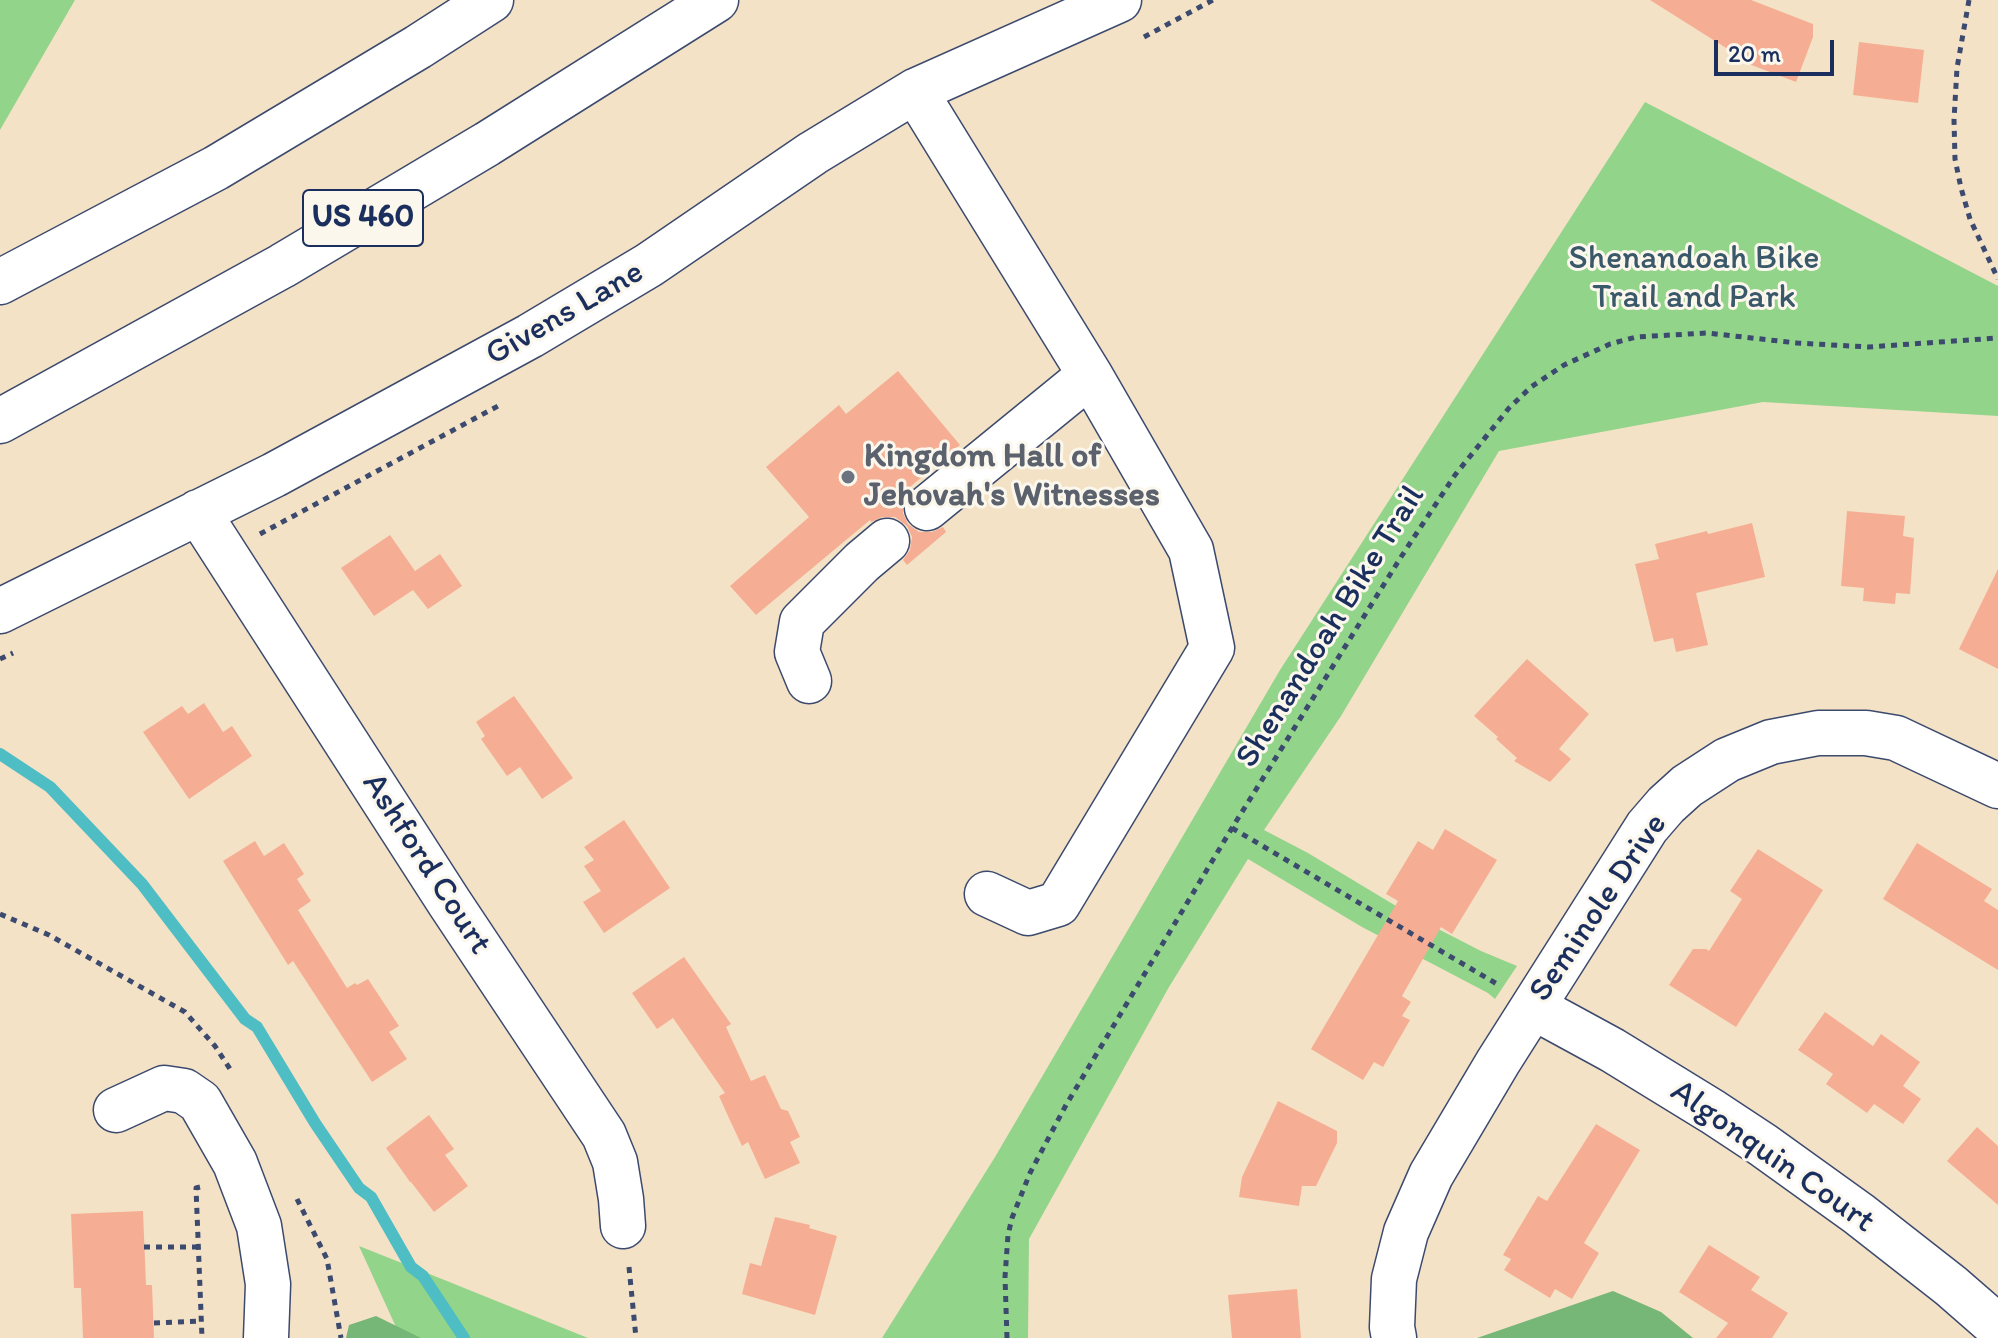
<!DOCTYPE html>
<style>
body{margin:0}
#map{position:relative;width:1998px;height:1338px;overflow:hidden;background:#f4e2c7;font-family:Itim,sans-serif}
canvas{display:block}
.scale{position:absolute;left:1714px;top:40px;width:120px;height:36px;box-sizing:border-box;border:4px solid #1b2f5e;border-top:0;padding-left:10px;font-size:24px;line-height:28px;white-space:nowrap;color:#1b2f5e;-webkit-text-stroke:6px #fbf7ec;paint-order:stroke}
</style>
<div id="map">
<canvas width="1998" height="1338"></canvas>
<div class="scale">20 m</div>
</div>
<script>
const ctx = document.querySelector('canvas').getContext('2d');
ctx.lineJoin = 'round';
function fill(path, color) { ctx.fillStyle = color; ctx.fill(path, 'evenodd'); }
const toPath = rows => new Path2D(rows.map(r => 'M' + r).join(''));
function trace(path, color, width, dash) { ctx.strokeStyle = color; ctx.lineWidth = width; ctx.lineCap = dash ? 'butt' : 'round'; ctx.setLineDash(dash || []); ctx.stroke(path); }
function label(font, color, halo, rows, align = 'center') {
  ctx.font = font + ' Itim,sans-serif'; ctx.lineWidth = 6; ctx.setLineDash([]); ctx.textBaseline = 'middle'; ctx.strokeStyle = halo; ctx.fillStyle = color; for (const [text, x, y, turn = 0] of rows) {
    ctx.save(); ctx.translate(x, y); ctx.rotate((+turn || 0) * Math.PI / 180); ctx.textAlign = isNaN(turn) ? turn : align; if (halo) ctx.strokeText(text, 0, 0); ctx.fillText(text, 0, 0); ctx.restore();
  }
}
fill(toPath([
 [0,0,75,0,0,130],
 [1645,102,1998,286,1998,416,1763,402,1499,451,1341,716,1264,830,1308,853,1411,915,1481,951,1517,966,1495,999,1488,993,1362,927,1248,859,1169,987,1029,1239,1028,1338,882,1338,995,1157,1280,670],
 [359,1246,442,1279,588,1338,401,1338]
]), '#93d48b');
fill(toPath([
 [1613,1291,1661,1312,1693,1338,1477,1338],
 [376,1316,421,1338,346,1338,349,1325]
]), '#76b677');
trace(toPath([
 [0,754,50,787,142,884,245,1019,257,1027,315,1123,359,1188,371,1197,411,1267,423,1276,464,1338]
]), '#4ebdc4', 12);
fill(toPath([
 [1650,0,1751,0,1813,24,1813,37,1796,82,1741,61,1742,58],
 [1859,42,1924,50,1918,103,1853,95],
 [898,371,960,445,910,487,911,489,903,500,903,513,908,524,919,532,932,532,943,527,946,532,907,565,903,560,910,550,912,537,907,526,895,517,882,517,871,522,870,520,756,615,730,586,809,517,766,467,839,405,846,414],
 [1847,511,1905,516,1903,536,1914,538,1910,594,1896,593,1895,604,1863,601,1864,588,1841,586],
 [1752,523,1765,577,1696,593,1708,645,1676,652,1673,638,1654,642,1635,564,1659,559,1655,544,1707,531,1708,534],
 [390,535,415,571,440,554,462,586,428,609,413,590,374,616,341,568],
 [1998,569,1998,669,1959,649],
 [1527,659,1589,714,1559,749,1571,759,1550,782,1514,761,1517,758,1496,739,1498,737,1474,716],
 [514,696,573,778,542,799,520,767,507,776,481,739,485,736,476,722],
 [204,703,223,732,232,726,252,756,189,799,143,732,182,706,188,714],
 [624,820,670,888,604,933,583,902,601,891,584,866,594,860,584,847],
 [1445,829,1497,860,1452,934,1441,927,1402,996,1411,1002,1402,1016,1410,1020,1383,1067,1374,1062,1363,1080,1311,1049,1398,901,1386,894,1418,841,1433,850],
 [255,841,264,856,284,843,304,874,297,879,311,901,298,910,347,988,355,983,357,985,368,979,399,1026,389,1032,407,1059,372,1082,293,961,288,965,223,861],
 [1917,843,1992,889,1984,901,1998,910,1998,970,1883,899],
 [1758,849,1823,890,1736,1027,1669,985,1693,949,1706,949,1709,951,1742,899,1730,891],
 [684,957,731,1024,726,1027,751,1081,765,1075,781,1109,788,1111,800,1137,790,1142,800,1163,765,1179,748,1142,742,1146,728,1116,719,1096,725,1093,673,1018,657,1029,632,993],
 [1825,1012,1873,1046,1881,1034,1920,1062,1903,1086,1921,1099,1903,1124,1874,1104,1867,1113,1826,1084,1833,1074,1798,1050],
 [1278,1101,1337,1131,1337,1143,1316,1186,1302,1186,1299,1206,1239,1197,1242,1177],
 [429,1115,454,1149,445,1155,468,1186,434,1212,411,1182,410,1182,386,1148],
 [1596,1124,1640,1150,1584,1243,1599,1253,1572,1299,1555,1289,1550,1298,1504,1270,1511,1259,1503,1255,1538,1196,1547,1201],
 [1977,1127,1998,1146,1998,1205,1947,1161],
 [143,1211,146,1285,152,1285,154,1338,83,1338,81,1288,74,1288,71,1214],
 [775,1217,810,1225,809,1228,837,1236,815,1315,742,1294,750,1263,761,1266],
 [1709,1245,1760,1277,1751,1290,1788,1313,1772,1338,1716,1338,1728,1323,1679,1292],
 [1297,1289,1301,1338,1232,1338,1228,1295]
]), '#f5ae93');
const minor = toPath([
 [915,91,1090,375,1191,550,1212,648,1058,904,1028,913,987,894],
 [927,508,1090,375],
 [198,512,449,902,604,1135,615,1162,621,1199,623,1226],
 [0,611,274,475,530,336,649,265,813,153,915,91,1119,0],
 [809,681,797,652,802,622,862,562,887,541],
 [1533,1007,1612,1050,1713,1112,1763,1145,1859,1214,1951,1286,1998,1327],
 [116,1110,164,1088,184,1091,200,1102,235,1163,259,1226,268,1284,266,1338],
 [1394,1338,1392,1327,1394,1279,1406,1232,1431,1175,1498,1062,1647,827,1666,805,1687,786,1727,760,1771,742,1818,733,1866,733,1896,738,1998,786]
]);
const highway = toPath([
 [0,282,216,168,418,47,491,0],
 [0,421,282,266,487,144,716,0]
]);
trace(minor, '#3c4a6e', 47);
trace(highway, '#3c4a6e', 47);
trace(toPath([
 [1969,0,1957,68,1954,120,1955,159,1961,188,1970,219,1998,279],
 [1144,37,1213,0],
 [260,534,498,406],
 [0,659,13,653],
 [1232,828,1497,984],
 [0,914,49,935,185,1012,215,1046,230,1069],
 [200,1187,196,1188,202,1338],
 [297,1199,327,1259,341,1338],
 [144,1247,197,1247],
 [629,1267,636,1338],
 [154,1323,201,1321],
 [1007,1338,1005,1277,1008,1235,1012,1218,1030,1173,1066,1105,1232,828,1401,557,1455,475,1509,408,1531,387,1564,365,1610,344,1636,337,1707,333,1797,343,1868,347,1998,338]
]), '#3c4a6e', 5, [6, 6]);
trace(minor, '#fff', 44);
trace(highway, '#fff', 44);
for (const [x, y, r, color] of [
 [848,477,8,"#6b7280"]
]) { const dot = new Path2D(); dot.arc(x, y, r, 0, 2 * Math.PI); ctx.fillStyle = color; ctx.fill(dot); trace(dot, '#fbf7ec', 3); }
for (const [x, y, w] of [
 [363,218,120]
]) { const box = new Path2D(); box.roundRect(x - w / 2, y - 28, w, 56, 6); ctx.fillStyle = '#fbf7ec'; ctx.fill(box); trace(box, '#1b2f5e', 2); }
label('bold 32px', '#1b2f5e', null, [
 ["US 460",363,218]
]);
label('34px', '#395869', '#fbf7ec', [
 ["Shenandoah Bike",1694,259],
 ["Trail and Park",1694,298]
]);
label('34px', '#1b2f5e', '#fbf7ec', [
 ["Givens Lane",565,314,-30],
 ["Shenandoah Bike Trail",1331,627,-58],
 ["Ashford Court",426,864,57],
 ["Seminole Drive",1599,908,-56],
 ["Algonquin Court",1772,1157,35]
]);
label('bold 34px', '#5b616d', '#fbf7ec', [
 ["Kingdom Hall of",864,457],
 ["Jehovah's Witnesses",864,496]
], 'left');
</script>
